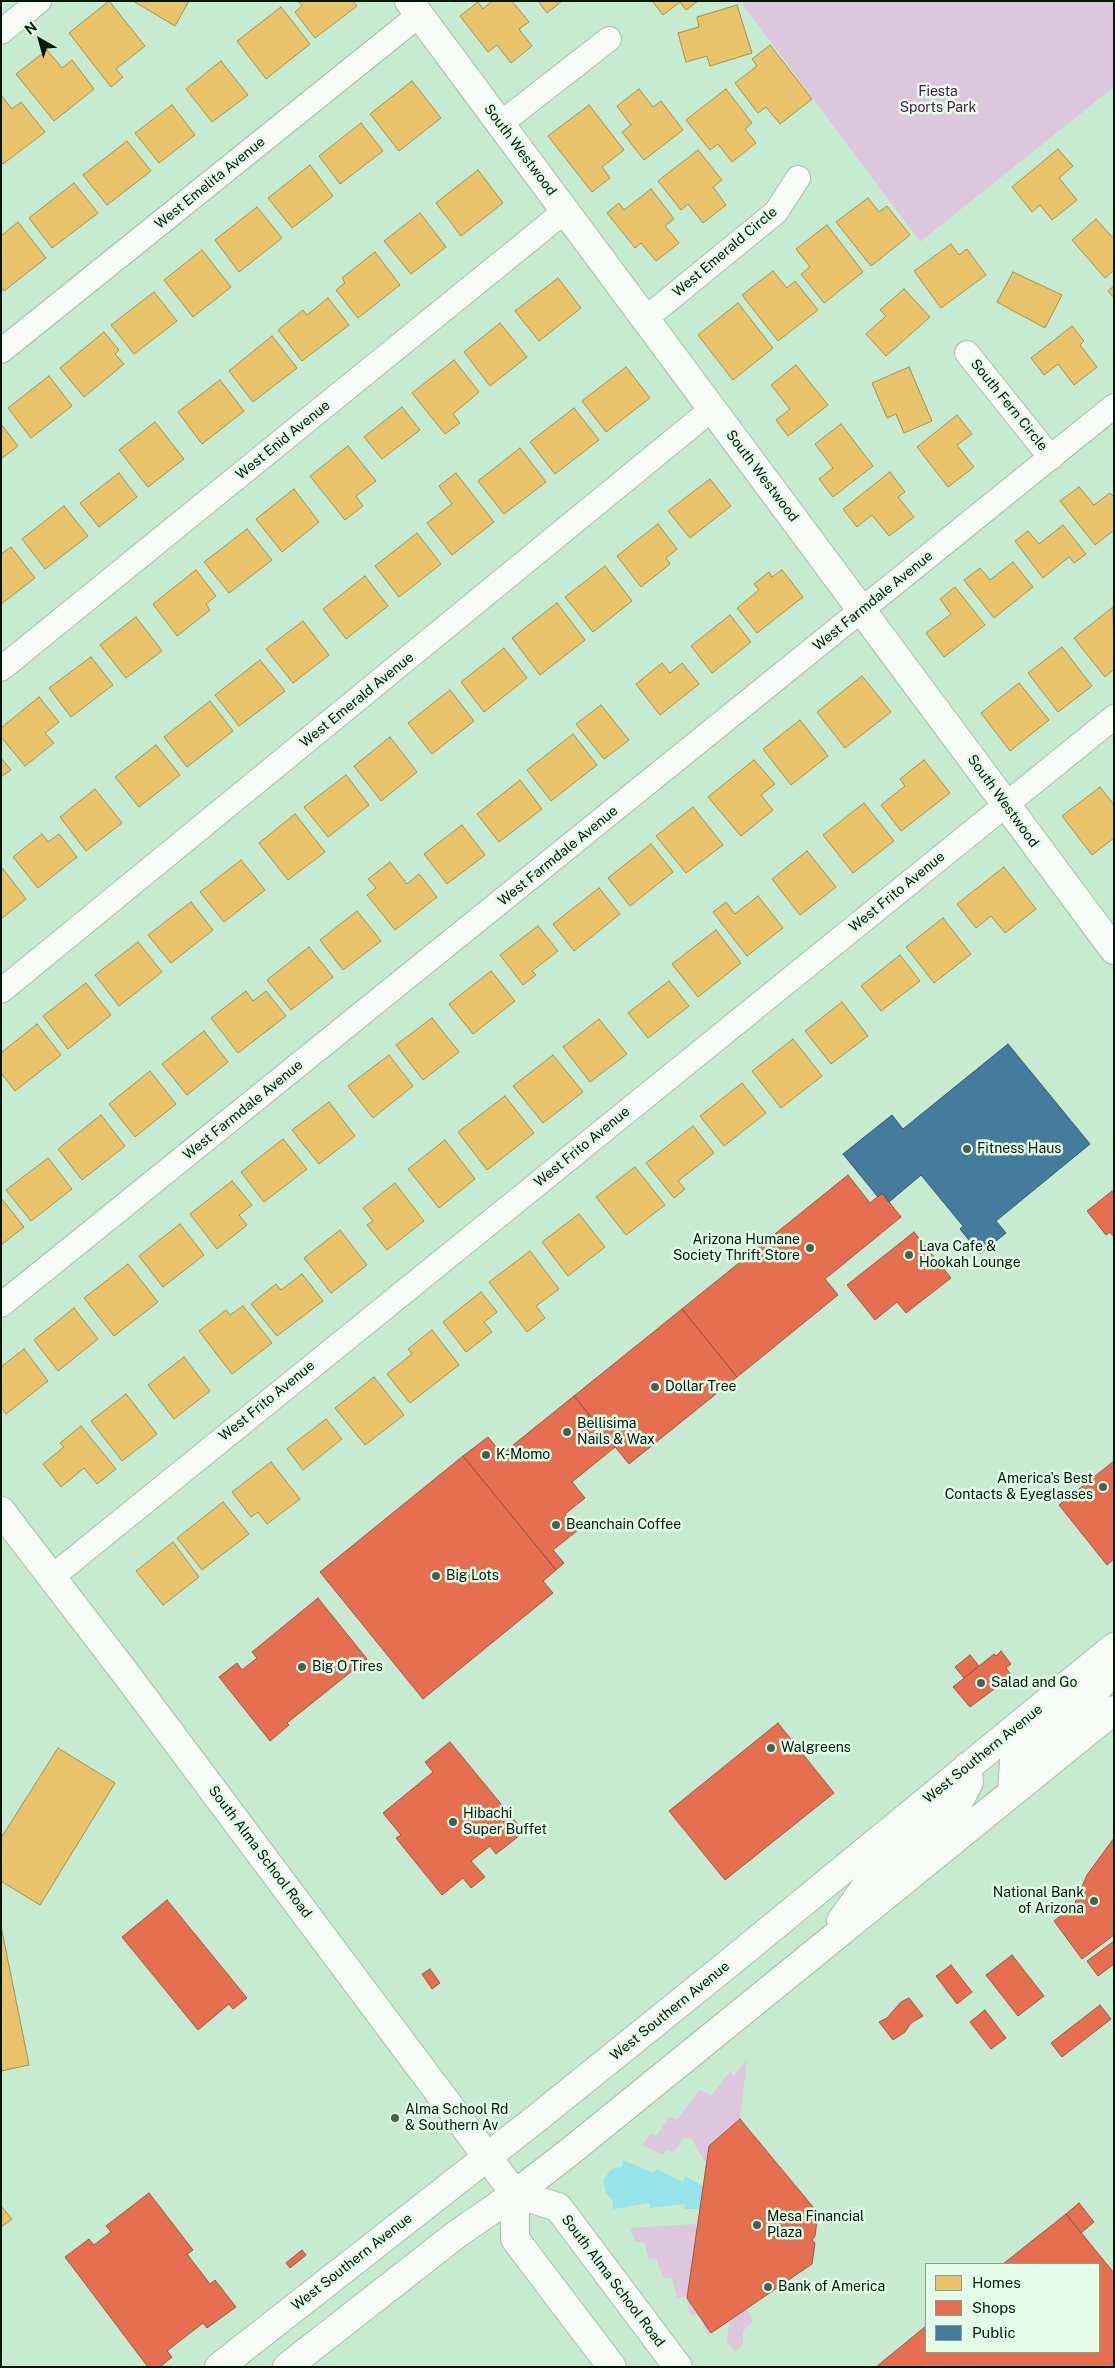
<!DOCTYPE html>
<style>
body{margin:0}
#map{position:relative;width:1115px;height:2368px;overflow:hidden;background:#c7ebd0;font-family:"Public Sans",sans-serif}
canvas{display:block}
.frame{position:absolute;inset:0;border:2px solid #001807;pointer-events:none}
.legend{position:absolute;left:925px;top:2263px;width:175px;height:90px;box-sizing:border-box;background:#e3fde8;border:1px solid #88a18e;margin:0;padding:6px 9px;list-style:none;font-size:15px;color:#001807}
.legend li{display:flex;align-items:center;gap:10px;height:25px}
.legend b{width:25px;border:1px solid #88a18e}
.north{position:absolute;left:15px;top:15px;width:50px;height:50px;-webkit-text-stroke:4px #e3fde8;paint-order:stroke;rotate:322deg;font-size:14px;font-weight:700;line-height:20px;text-align:center;color:#001807}
.north::after{content:'';display:block;margin:auto;width:18px;height:22px;background:#001807;clip-path:polygon(50% 0,100% 100%,50% 72%,0 100%)}
</style>
<div id="map">
<canvas width="1115" height="2368"></canvas>
<div class="frame"></div>
<ul class="legend">
<li><b style="height:14px;background:#e9c46a"></b>Homes</li>
<li><b style="height:14px;background:#e76f51"></b>Shops</li>
<li><b style="height:14px;background:#457b9d"></b>Public</li>
</ul>
<div class="north">N</div>
</div>
<script>
const ctx = document.querySelector('canvas').getContext('2d');
ctx.lineJoin = 'round';
function fill(path, color) { ctx.fillStyle = color; ctx.fill(path, 'evenodd'); }
const toPath = rows => new Path2D(rows.map(r => 'M' + r).join(''));
function trace(path, color, width, dash) { ctx.strokeStyle = color; ctx.lineWidth = width; ctx.lineCap = dash ? 'butt' : 'round'; ctx.setLineDash(dash || []); ctx.stroke(path); }
function label(font, color, halo, rows, align = 'center') {
  ctx.font = font + ' "Public Sans",sans-serif'; ctx.lineWidth = 5; ctx.setLineDash([]); ctx.textBaseline = 'middle'; ctx.strokeStyle = halo; ctx.fillStyle = color; for (const [text, x, y, turn = 0] of rows) {
    ctx.save(); ctx.translate(x, y); ctx.rotate((+turn || 0) * Math.PI / 180); ctx.textAlign = isNaN(turn) ? turn : align; if (halo) ctx.strokeText(text, 0, 0); ctx.fillText(text, 0, 0); ctx.restore();
  }
}
fill(toPath([
 [740,1,1114,1,1114,87,920,242],
 [747,2059,739,2129,717,2143,705,2162,692,2140,685,2137,674,2152,667,2150,663,2155,642,2145,650,2134,656,2136,670,2117,677,2120,699,2090,712,2095,731,2070,733,2077],
 [695,2224,702,2245,720,2275,709,2338,699,2314,691,2316,686,2296,677,2299,672,2278,663,2278,656,2258,649,2259,644,2242,636,2242,630,2228],
 [734,2285,753,2321,743,2331,743,2345,735,2352,727,2341]
]), '#ddc7dc');
fill(toPath([
 [623,2160,654,2173,656,2169,683,2182,685,2176,705,2187,707,2209,684,2209,685,2204,650,2208,650,2203,613,2209,613,2201,606,2193,603,2181,611,2169,622,2167]
]), '#94e4e9');
const homes = toPath([
 [109,1,145,46,116,69,123,77,111,87,69,33,109,1],
 [133,1,189,1,175,26,133,1],
 [298,1,353,1,357,6,315,38,295,12,302,6,298,1],
 [492,1,512,1,529,22,519,29,532,46,511,63,497,45,488,52,460,16,478,2,483,9,492,1],
 [538,1,562,1,547,13,538,1],
 [652,1,698,1,686,10,680,2,663,15,652,1],
 [737,5,752,53,710,66,707,56,686,62,678,33,699,27,697,17,737,5],
 [281,7,310,44,266,79,237,41,281,7],
 [770,45,812,99,780,124,766,107,758,113,735,83,757,66,752,59,770,45],
 [47,50,62,68,72,60,94,89,54,121,16,74,47,50],
 [221,61,248,95,212,122,186,89,221,61],
 [412,81,441,118,399,151,370,114,412,81],
 [639,89,653,107,661,101,683,130,644,160,622,132,631,125,617,106,639,89],
 [726,89,752,123,745,129,756,143,732,162,718,144,710,150,686,120,726,89],
 [1,95,12,109,21,102,45,132,3,164,1,162,1,95],
 [172,105,195,135,159,163,135,133,172,105],
 [589,105,624,150,602,167,610,178,592,192,548,136,589,105],
 [361,123,383,151,340,184,319,156,361,123],
 [127,141,151,171,107,205,83,175,127,141],
 [1058,149,1073,166,1059,178,1077,200,1052,220,1040,205,1032,212,1012,187,1058,149],
 [698,150,722,180,713,187,726,205,703,223,688,204,681,210,658,181,698,150],
 [310,165,333,196,292,228,268,198,310,165],
 [478,170,503,203,461,236,436,203,478,170],
 [74,183,98,213,52,248,29,218,74,183],
 [651,189,674,219,665,226,679,243,656,261,641,243,635,248,607,213,619,203,624,210,651,189],
 [868,198,879,212,887,206,910,235,871,266,836,222,868,198],
 [257,207,282,238,239,272,215,240,257,207],
 [420,213,446,247,411,274,384,241,420,213],
 [1096,219,1114,239,1114,270,1105,278,1072,240,1096,219],
 [18,222,46,258,4,291,1,287,1,236,18,222],
 [827,225,863,272,824,303,801,274,810,267,796,249,827,225],
 [951,244,959,255,967,249,986,275,941,308,914,271,951,244],
 [202,250,231,287,193,317,164,280,202,250],
 [375,252,400,285,358,318,336,290,345,283,342,278,375,252],
 [773,271,787,288,795,281,818,310,778,341,742,295,773,271],
 [1013,272,1062,295,1045,328,997,302,1013,272],
 [558,278,581,308,539,341,515,311,558,278],
 [1114,286,1114,298,1108,291,1114,286],
 [904,289,930,317,886,356,866,334,886,316,880,310,904,289],
 [154,292,177,321,134,354,111,325,154,292],
 [328,298,349,325,302,361,278,330,303,310,307,315,328,298],
 [738,303,773,348,733,380,698,335,738,303],
 [500,323,527,357,490,386,464,352,500,323],
 [1072,326,1084,341,1080,345,1097,367,1074,385,1058,364,1044,375,1031,358,1072,326],
 [104,332,119,350,115,354,124,364,84,397,60,368,104,332],
 [272,336,297,368,253,402,229,371,272,336],
 [454,360,479,392,453,414,460,423,445,434,412,393,454,360],
 [796,365,828,405,788,436,776,420,790,409,771,385,796,365],
 [626,367,650,398,606,432,582,401,626,367],
 [909,367,932,421,904,433,896,414,887,418,872,383,909,367],
 [49,376,72,406,31,438,8,408,49,376],
 [220,380,244,411,202,444,178,412,220,380],
 [402,407,420,430,382,459,364,437,402,407],
 [574,408,599,440,555,474,530,442,574,408],
 [957,415,972,434,957,445,974,467,948,487,917,447,957,415],
 [155,422,184,459,148,487,119,450,155,422],
 [1,424,18,446,1,459,1,424],
 [841,424,873,466,833,497,819,479,833,468,815,444,841,424],
 [348,446,376,481,356,496,363,506,345,520,310,476,348,446],
 [520,448,546,482,504,514,478,481,520,448],
 [890,472,905,492,898,497,914,517,889,536,872,515,857,527,843,509,890,472],
 [119,473,137,497,99,527,80,503,119,473],
 [456,473,494,522,452,555,427,523,452,504,439,486,456,473],
 [710,479,731,506,690,538,668,511,710,479],
 [1079,487,1094,505,1110,493,1114,497,1114,530,1095,545,1060,501,1079,487],
 [294,489,319,522,282,552,256,519,294,489],
 [64,506,88,536,45,569,22,539,64,506],
 [658,524,677,549,666,558,670,564,641,587,617,556,658,524],
 [1063,525,1086,554,1074,563,1069,557,1043,578,1015,541,1028,531,1039,544,1063,525],
 [247,529,272,560,229,593,204,562,247,529],
 [417,533,441,564,399,597,375,566,417,533],
 [11,547,35,578,1,604,1,554,11,547],
 [1013,562,1033,587,994,618,964,580,980,568,990,580,1013,562],
 [605,566,632,601,593,632,565,597,605,566],
 [196,570,216,596,206,604,210,610,177,636,153,604,196,570],
 [782,570,803,597,757,633,737,608,759,590,754,584,769,572,772,577,782,570],
 [365,576,388,606,346,639,323,609,365,576],
 [955,587,985,625,944,657,926,633,951,614,940,599,955,587],
 [557,603,585,640,540,675,512,638,557,603],
 [1113,607,1114,669,1105,677,1074,638,1113,607],
 [730,615,751,642,712,673,691,646,730,615],
 [136,617,162,651,126,678,100,645,136,617],
 [303,621,329,655,293,683,266,649,303,621],
 [1062,647,1092,686,1058,712,1028,673,1062,647],
 [504,648,527,678,484,712,461,682,504,648],
 [91,657,113,685,71,717,49,688,91,657],
 [260,660,285,691,239,726,215,695,260,660],
 [662,663,670,673,682,663,699,684,660,715,636,684,662,663],
 [862,676,891,712,845,748,817,712,862,676],
 [1019,683,1049,720,1010,751,981,713,1019,683],
 [450,690,474,721,432,754,408,723,450,690],
 [39,697,59,722,45,733,54,743,25,766,1,737,1,728,39,697],
 [210,701,233,731,187,767,164,737,210,701],
 [601,705,629,740,604,759,576,724,601,705],
 [800,720,828,756,791,785,763,749,800,720],
 [573,734,597,765,551,801,527,770,573,734],
 [390,737,417,772,381,801,354,766,390,737],
 [156,745,180,775,139,807,115,777,156,745],
 [1,758,11,770,1,777,1,758],
 [754,760,775,784,761,795,773,810,741,836,708,797,754,760],
 [924,760,950,793,901,831,881,805,905,786,900,779,924,760],
 [346,775,369,805,328,837,304,807,346,775],
 [520,780,542,809,499,842,477,814,520,780],
 [1100,787,1114,805,1114,838,1092,855,1062,816,1100,787],
 [95,789,122,823,86,851,60,817,95,789],
 [864,803,894,841,853,873,823,835,864,803],
 [693,807,723,845,686,873,656,836,693,807],
 [295,814,325,852,288,880,259,843,295,814],
 [462,825,485,855,447,884,424,854,462,825],
 [42,834,48,842,59,834,77,857,38,888,13,857,42,834],
 [651,844,673,872,630,906,608,878,651,844],
 [807,851,836,887,800,915,772,879,807,851],
 [241,860,265,890,224,922,200,892,241,860],
 [390,862,407,884,419,874,437,897,395,930,367,895,376,888,368,879,390,862],
 [1004,867,1036,909,1005,933,991,916,976,928,957,904,1004,867],
 [3,869,26,899,1,919,1,870,3,869],
 [599,888,620,914,574,951,553,924,599,888],
 [758,896,783,928,747,956,713,912,726,902,735,914,758,896],
 [191,902,213,930,171,963,148,935,191,902],
 [357,911,381,941,343,970,320,940,357,911],
 [943,918,971,954,934,983,906,947,943,918],
 [538,926,558,951,532,971,536,975,523,985,500,955,538,926],
 [716,930,741,963,698,997,672,964,716,930],
 [138,942,162,972,119,1006,95,975,138,942],
 [309,947,333,977,291,1010,267,980,309,947],
 [900,955,920,981,881,1011,861,986,900,955],
 [491,971,515,1001,473,1034,449,1004,491,971],
 [669,981,689,1006,648,1038,628,1013,669,981],
 [86,983,111,1015,68,1049,43,1016,86,983],
 [246,991,253,1001,266,991,286,1016,238,1053,211,1018,246,991],
 [842,1002,868,1036,831,1064,805,1031,842,1002],
 [432,1018,459,1052,423,1080,396,1045,432,1018],
 [599,1019,627,1054,590,1082,563,1047,599,1019],
 [37,1024,61,1055,15,1091,1,1073,1,1053,37,1024],
 [204,1031,228,1062,187,1095,162,1064,204,1031],
 [793,1039,822,1076,781,1108,752,1071,793,1039],
 [389,1055,413,1086,373,1118,348,1086,389,1055],
 [553,1055,583,1092,543,1123,513,1086,553,1055],
 [150,1071,176,1104,135,1137,109,1104,150,1071],
 [742,1083,766,1113,724,1146,700,1116,742,1083],
 [505,1096,534,1133,487,1170,458,1132,505,1096],
 [329,1102,355,1136,319,1164,292,1130,329,1102],
 [101,1115,125,1146,82,1180,58,1149,101,1115],
 [693,1126,714,1153,678,1181,685,1189,674,1198,646,1163,693,1126],
 [283,1139,307,1169,264,1202,241,1172,283,1139],
 [445,1140,475,1179,439,1208,408,1169,445,1140],
 [48,1158,72,1189,31,1221,6,1190,48,1158],
 [635,1167,665,1205,626,1235,596,1197,635,1167],
 [232,1181,252,1205,239,1215,247,1225,217,1249,190,1214,232,1181],
 [395,1183,424,1221,387,1250,367,1225,373,1221,363,1208,395,1183],
 [1,1198,24,1227,1,1245,1,1198],
 [579,1214,605,1247,568,1276,542,1242,579,1214],
 [180,1224,204,1255,163,1287,139,1256,180,1224],
 [340,1230,367,1265,331,1293,304,1258,340,1230],
 [530,1251,559,1289,536,1306,545,1318,527,1332,489,1282,530,1251],
 [128,1264,158,1302,114,1336,84,1298,128,1264],
 [302,1274,323,1301,277,1336,251,1304,276,1284,281,1290,302,1274],
 [481,1292,497,1312,484,1322,492,1332,466,1352,443,1322,481,1292],
 [243,1306,272,1343,232,1374,199,1331,226,1310,230,1315,243,1306],
 [74,1308,98,1339,58,1371,34,1340,74,1308],
 [432,1330,459,1365,410,1403,387,1374,412,1354,408,1349,432,1330],
 [24,1349,48,1381,6,1414,1,1407,1,1367,24,1349],
 [184,1357,210,1391,174,1419,148,1385,184,1357],
 [374,1377,404,1415,365,1445,335,1408,374,1377],
 [126,1394,157,1434,122,1461,91,1421,126,1394],
 [326,1419,342,1439,303,1470,287,1449,326,1419],
 [81,1426,116,1469,97,1484,84,1468,61,1487,43,1464,64,1447,60,1443,81,1426],
 [271,1462,300,1499,267,1524,258,1512,251,1517,232,1492,271,1462],
 [223,1502,249,1534,202,1570,177,1538,223,1502],
 [173,1542,199,1577,163,1605,136,1571,173,1542],
 [58,1748,115,1783,40,1905,1,1881,1,1838,58,1748],
 [1,1926,29,2065,1,2071,1,1926],
 [1,2206,12,2219,1,2227,1,2206]
]);
fill(homes, '#e9c46a');
trace(homes, '#a3904c', 1);
const shops = toPath([
 [848,1175,870,1203,882,1193,901,1217,825,1279,838,1295,737,1377,682,1309,848,1175],
 [1112,1191,1114,1194,1114,1237,1110,1232,1106,1235,1087,1211,1112,1191],
 [914,1232,951,1278,906,1313,897,1302,875,1320,847,1285,914,1232],
 [682,1309,737,1377,629,1464,574,1396,682,1309],
 [574,1396,615,1447,572,1482,585,1498,565,1514,578,1530,553,1550,564,1563,556,1570,463,1456,488,1437,502,1454,574,1396],
 [463,1456,556,1570,543,1581,553,1593,423,1699,320,1572,463,1456],
 [1114,1461,1114,1559,1107,1565,1059,1505,1114,1461],
 [318,1598,367,1659,287,1723,289,1725,270,1741,219,1677,237,1663,242,1670,257,1658,252,1652,318,1598],
 [1001,1651,1011,1664,1006,1668,1012,1676,970,1707,953,1687,994,1654,996,1656,1001,1651],
 [970,1655,979,1666,964,1678,955,1667,970,1655],
 [778,1723,834,1793,725,1880,669,1811,778,1723],
 [450,1742,524,1832,496,1854,490,1846,471,1861,485,1877,471,1888,463,1878,442,1895,396,1838,401,1835,383,1813,433,1772,425,1762,450,1742],
 [1114,1838,1114,1935,1082,1959,1054,1921,1074,1905,1087,1875,1114,1838],
 [167,1900,247,1998,233,2009,229,2004,198,2030,122,1937,167,1900],
 [1114,1941,1114,1964,1098,1976,1087,1961,1114,1941],
 [1012,1955,1044,1996,1018,2016,986,1975,1012,1955],
 [951,1965,972,1992,957,2004,936,1976,951,1965],
 [430,1969,440,1983,432,1989,422,1974,430,1969],
 [909,1998,923,2016,911,2023,905,2032,893,2040,879,2022,887,2018,901,2002,909,1998],
 [1100,2005,1111,2019,1062,2057,1051,2043,1100,2005],
 [985,2010,1006,2038,991,2049,970,2022,985,2010],
 [740,2119,818,2213,815,2236,812,2240,815,2243,812,2264,711,2333,687,2298,709,2146,740,2119],
 [149,2193,193,2250,187,2254,210,2284,215,2280,236,2307,207,2328,203,2323,167,2351,172,2357,160,2367,148,2367,65,2257,89,2239,94,2245,111,2232,106,2226,149,2193],
 [1079,2203,1094,2222,1081,2233,1066,2214,1079,2203],
 [1066,2214,1114,2273,1114,2367,876,2367,926,2326,926,2352,1099,2352,1099,2264,1003,2264,1066,2214],
 [302,2250,306,2255,290,2268,286,2263,302,2250]
]);
fill(shops, '#e76f51');
trace(shops, '#a2553b', 1);
const public = toPath([
 [1008,1044,1090,1144,996,1221,1006,1233,980,1254,960,1229,963,1226,921,1175,889,1202,882,1193,878,1197,843,1154,892,1115,903,1129,1008,1044]
]);
fill(public, '#457b9d');
trace(public, '#305d70', 1);
const minor = toPath([
 [1,32,39,1],
 [500,124,609,39],
 [645,319,776,212,798,178],
 [1,351,419,15],
 [967,353,1051,458],
 [1,669,565,211],
 [1,991,712,409],
 [1,1305,1114,406],
 [52,1577,1114,717]
]);
const tertiary = toPath([
 [409,1,1114,950]
]);
const secondary = toPath([
 [1,1511,126,1674,515,2194,558,2207,678,2367],
 [1012,1793,1014,1760,1096,1690,1114,1668],
 [841,1921,874,1875,957,1805,969,1782,967,1767],
 [515,2194,515,2239,612,2367],
 [219,2367,537,2118,728,1964,1114,1647],
 [287,2367,457,2234,515,2194,567,2154,1114,1710]
]);
trace(minor, '#a4c0ab', 26);
trace(tertiary, '#a4c0ab', 30);
trace(secondary, '#a4c0ab', 30);
trace(minor, '#f7fcf8', 24);
trace(tertiary, '#f7fcf8', 28);
trace(secondary, '#f7fcf8', 28);
for (const [x, y, r, color] of [
 [967,1149,5,"#46624d"],
 [810,1248,5,"#46624d"],
 [909,1255,5,"#46624d"],
 [655,1387,5,"#46624d"],
 [567,1432,5,"#46624d"],
 [486,1455,5,"#46624d"],
 [1103,1487,5,"#46624d"],
 [556,1525,5,"#46624d"],
 [436,1576,5,"#46624d"],
 [302,1667,5,"#46624d"],
 [981,1683,5,"#46624d"],
 [771,1748,5,"#46624d"],
 [453,1822,5,"#46624d"],
 [1094,1901,5,"#46624d"],
 [395,2118,5,"#46624d"],
 [757,2225,5,"#46624d"],
 [768,2287,5,"#46624d"]
]) { const dot = new Path2D(); dot.arc(x, y, r, 0, 2 * Math.PI); ctx.fillStyle = color; ctx.fill(dot); trace(dot, '#e3fde8', 2); }
label('14px', '#50124a', '#e3fde8', [
 ["Fiesta",938,92],
 ["Sports Park",938,108]
]);
label('14px', '#001807', '#e3fde8', [
 ["South Westwood",520,150,53],
 ["West Emelita Avenue",210,183,-39],
 ["West Emerald Circle",725,252,-40],
 ["South Fern Circle",1009,405,51],
 ["West Enid Avenue",283,440,-39],
 ["South Westwood",762,476,53],
 ["West Farmdale Avenue",873,601,-39],
 ["West Emerald Avenue",357,700,-39],
 ["South Westwood",1003,801,54],
 ["West Farmdale Avenue",558,856,-39],
 ["West Frito Avenue",897,892,-39],
 ["West Farmdale Avenue",243,1110,-39],
 ["West Frito Avenue",582,1147,-39],
 ["West Frito Avenue",267,1401,-39],
 ["West Southern Avenue",983,1754,-39],
 ["South Alma School Road",260,1852,53],
 ["West Southern Avenue",670,2011,-39],
 ["West Southern Avenue",352,2262,-38],
 ["South Alma School Road",613,2281,53]
]);
label('14px', '#001807', '#e3fde8', [
 ["Fitness Haus",977,1149],
 ["Arizona Humane",800,1240,"right"],
 ["Society Thrift Store",800,1256,"right"],
 ["Lava Cafe &",919,1247],
 ["Hookah Lounge",919,1263],
 ["Dollar Tree",665,1387],
 ["Bellisima",577,1424],
 ["Nails & Wax",577,1440],
 ["K-Momo",496,1455],
 ["America's Best",1093,1479,"right"],
 ["Contacts & Eyeglasses",1093,1495,"right"],
 ["Beanchain Coffee",566,1525],
 ["Big Lots",446,1576],
 ["Big O Tires",312,1667],
 ["Salad and Go",991,1683],
 ["Walgreens",781,1748],
 ["Hibachi",463,1814],
 ["Super Buffet",463,1830],
 ["National Bank",1084,1893,"right"],
 ["of Arizona",1084,1909,"right"],
 ["Alma School Rd",405,2110],
 ["& Southern Av",405,2126],
 ["Mesa Financial",767,2217],
 ["Plaza",767,2233],
 ["Bank of America",778,2287]
], 'left');
</script>
